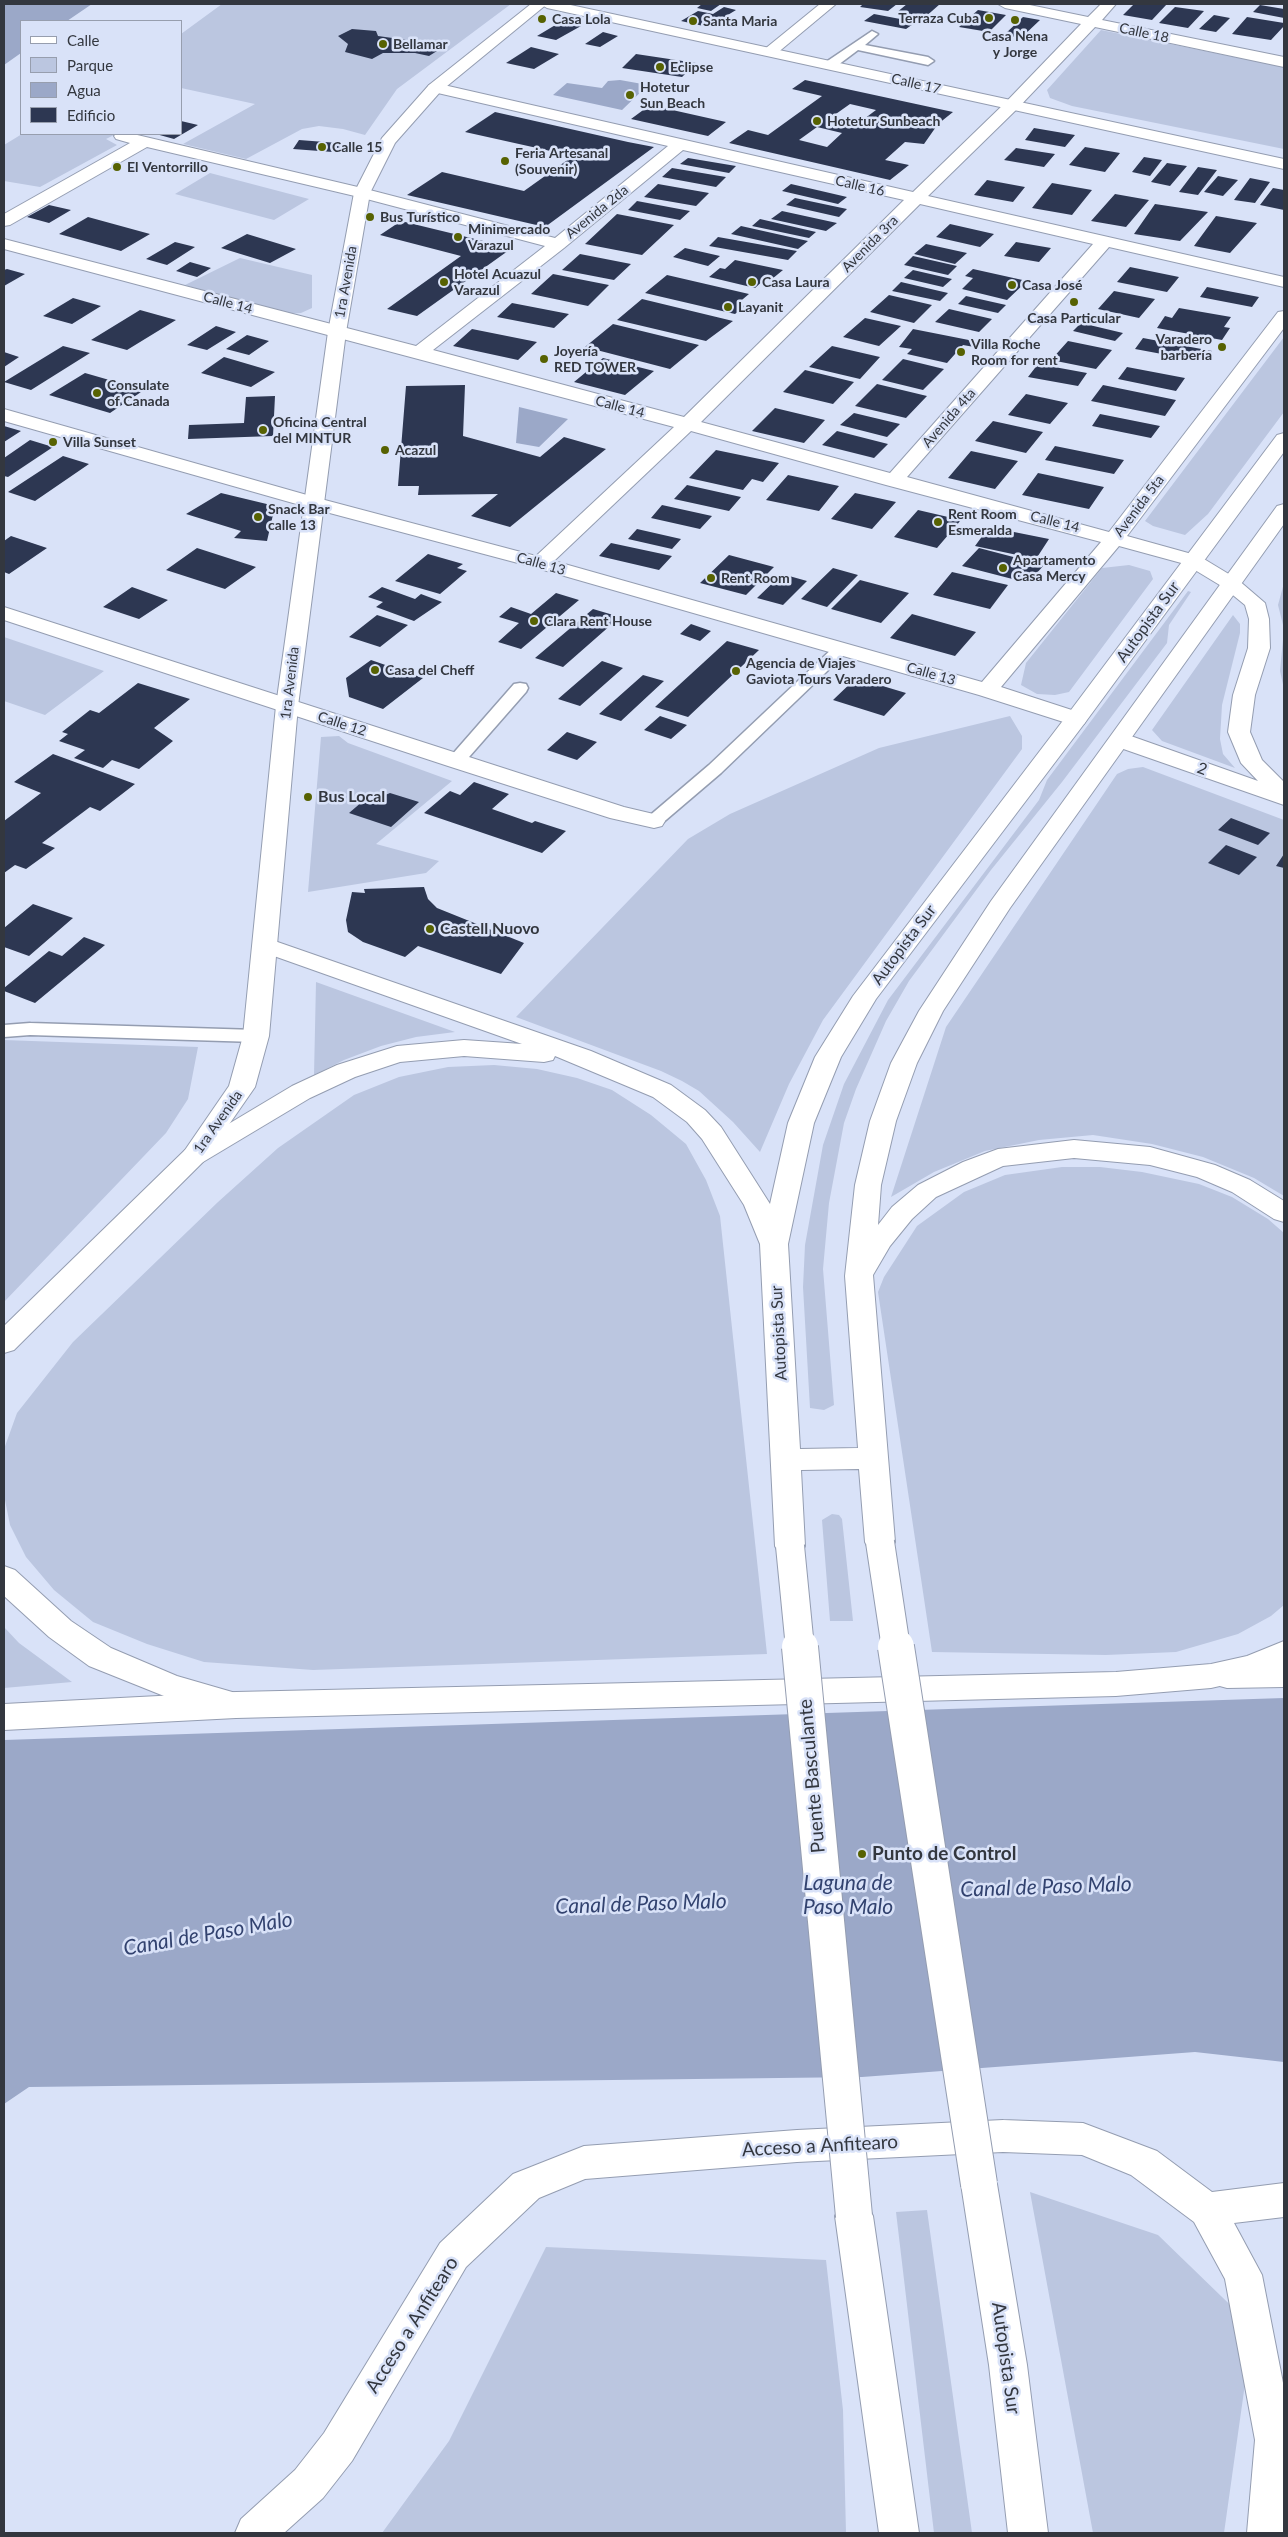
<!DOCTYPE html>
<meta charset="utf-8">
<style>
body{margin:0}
#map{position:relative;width:1288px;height:2537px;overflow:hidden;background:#d9e2f8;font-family:Lato,sans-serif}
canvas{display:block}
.frame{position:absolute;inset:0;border:5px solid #33373f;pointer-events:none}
.legend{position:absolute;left:20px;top:20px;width:162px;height:115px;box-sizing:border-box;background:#d9e2f8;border:1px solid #979eae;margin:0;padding:6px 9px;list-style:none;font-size:15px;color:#33373f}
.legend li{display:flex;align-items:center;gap:10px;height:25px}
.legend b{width:25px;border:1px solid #979eae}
</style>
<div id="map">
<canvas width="1288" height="2537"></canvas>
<div class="frame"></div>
<ul class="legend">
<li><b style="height:6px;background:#fff"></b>Calle</li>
<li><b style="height:14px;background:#bbc6e0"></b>Parque</li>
<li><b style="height:14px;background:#9ba8c8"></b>Agua</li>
<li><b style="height:14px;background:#2d3752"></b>Edificio</li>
</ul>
</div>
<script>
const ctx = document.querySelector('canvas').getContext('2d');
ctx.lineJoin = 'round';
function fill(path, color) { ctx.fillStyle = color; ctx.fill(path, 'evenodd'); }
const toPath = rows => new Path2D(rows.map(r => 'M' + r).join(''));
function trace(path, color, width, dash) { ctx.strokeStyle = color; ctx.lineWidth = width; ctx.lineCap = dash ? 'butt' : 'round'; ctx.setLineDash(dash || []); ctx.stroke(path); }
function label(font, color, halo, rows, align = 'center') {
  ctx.font = font + ' Lato,sans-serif'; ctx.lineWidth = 5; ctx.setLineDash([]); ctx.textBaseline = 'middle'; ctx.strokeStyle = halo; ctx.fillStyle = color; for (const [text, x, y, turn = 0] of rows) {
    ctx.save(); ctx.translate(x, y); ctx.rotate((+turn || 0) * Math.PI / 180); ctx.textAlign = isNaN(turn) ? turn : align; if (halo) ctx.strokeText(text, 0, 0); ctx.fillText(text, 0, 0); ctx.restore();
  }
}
fill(toPath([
 [222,4,511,4,397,89,365,135,343,129,319,126,302,129,246,159,183,144,255,104,181,88,181,34],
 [1101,30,1284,67,1284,149,1072,106,1050,98,1047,90],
 [22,134,116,134,106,139,117,145,40,187,4,181,4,145],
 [210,173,309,199,274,220,175,194],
 [240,258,312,275,312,308,301,313,283,314,185,285],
 [1284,337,1284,412,1208,514,1185,535,1153,526,1145,521],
 [1129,565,1150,571,1153,579,1069,692,1055,695,1037,694,1021,685,1026,663,1102,568],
 [1284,583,1284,689,1280,671,1284,629,1278,605],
 [1188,591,1191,592,1169,625,1167,643,1062,782,991,870,909,981,886,1021,856,1089,844,1123,829,1203,823,1269,834,1405,824,1410,810,1408,803,1287,805,1245,823,1145,844,1084,888,1000,1039,800,1047,780],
 [1233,615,1240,624,1240,633,1222,705,1220,739,1223,754,1235,768,1162,741,1152,730],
 [4,637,104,671,45,715,4,701],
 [1010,716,1022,736,1022,749,823,1020,789,1084,760,1152,733,1122,699,1091,682,1081,661,1071,516,1017,688,839,730,814,879,748],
 [339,736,348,743,452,781,376,844,439,861,426,873,308,892,321,737],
 [1143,767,1284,820,1284,1196,1254,1178,1203,1157,1152,1144,1093,1135,1039,1140,985,1151,934,1172,891,1197,946,1027,1117,774,1128,769],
 [316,982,455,1032,416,1037,381,1046,344,1060,314,1075],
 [4,1040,198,1047,188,1099,166,1133,4,1302],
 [494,1065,537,1069,577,1078,612,1090,651,1115,686,1144,706,1180,720,1216,767,1654,313,1670,204,1662,147,1644,93,1622,54,1590,26,1557,10,1525,4,1495,4,1449,17,1413,73,1342,218,1202,278,1148,354,1095,399,1077,448,1067],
 [1062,1167,1100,1167,1142,1172,1199,1184,1232,1197,1268,1219,1284,1233,1284,1605,1271,1616,1238,1634,1176,1652,1106,1655,932,1652,878,1292,884,1277,917,1226,964,1192,1005,1175],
 [832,1514,839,1515,842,1519,853,1621,830,1621,822,1520],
 [4,1627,19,1643,72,1682,4,1688],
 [1030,2192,1158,2235,1253,2327,1224,2533,1093,2533],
 [927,2210,972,2533,934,2533,896,2212],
 [546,2247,826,2260,843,2410,846,2533,382,2533,449,2441]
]), '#bbc6e0');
fill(toPath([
 [4,4,92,4,67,21,21,21,21,53,4,65],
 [620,80,648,85,622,110,553,95,567,83,602,88,608,81],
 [519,407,568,419,539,447,516,443],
 [1284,1698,1284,2062,1195,2052,862,2077,29,2087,4,2104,4,1740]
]), '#9ba8c8');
fill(toPath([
 [702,4,721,4,711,11,697,8],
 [863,4,897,4,888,11,860,7],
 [907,4,940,4,924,18,896,13],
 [1134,4,1167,4,1152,20,1123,15],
 [1260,5,1284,9,1284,18,1253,12],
 [724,7,736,10,708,27,681,21,698,11,713,14],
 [1175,7,1204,11,1188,28,1159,23],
 [978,10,1006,15,989,32,959,27],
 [874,14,916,22,906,29,864,21],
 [1214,15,1230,18,1216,32,1199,29],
 [1023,17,1040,20,1021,38,1004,35],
 [1247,17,1284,23,1284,26,1271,40,1232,34],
 [562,21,581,26,556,40,537,36],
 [352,29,376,31,378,36,414,41,424,48,437,51,429,56,415,53,383,53,372,59,345,52,348,44,338,36],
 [603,32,618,36,600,47,585,44],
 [531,47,559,54,534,69,506,63],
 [636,54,696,63,682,77,622,68],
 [805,80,953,112,938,124,924,144,905,142,885,160,909,165,890,180,729,143,748,130,768,135,822,96,792,89],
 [850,104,876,110,860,122,833,116],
 [817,127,842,133,827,147,799,140],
 [650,105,726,122,708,136,631,119],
 [495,112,628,142,654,147,545,227,407,195,442,172,524,191,573,156,465,132],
 [181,121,198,125,174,139,156,134,181,134],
 [1034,128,1075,135,1065,147,1025,140],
 [299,140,351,144,346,153,293,149],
 [1085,147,1120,153,1105,172,1069,165],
 [1016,148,1055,154,1044,167,1004,160],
 [1144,157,1162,160,1150,176,1132,172],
 [688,158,736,166,729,173,680,164],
 [1167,163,1187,166,1170,186,1151,182],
 [1198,167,1217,170,1198,195,1179,192],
 [672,168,726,177,716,187,662,177],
 [1218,176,1238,180,1223,196,1204,192],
 [1250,178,1270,182,1255,203,1234,200],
 [987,180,1025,187,1013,202,974,195],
 [1052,183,1092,190,1072,215,1032,208],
 [658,184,709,193,696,206,644,197],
 [791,184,847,197,838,204,782,191],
 [1273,188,1284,190,1284,210,1260,205],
 [1115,194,1149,200,1126,227,1091,221],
 [795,198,847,209,839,217,786,205],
 [637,201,690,211,680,220,628,210],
 [1155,204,1208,212,1180,241,1134,234],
 [49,205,71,210,49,223,27,217],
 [782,211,837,223,826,231,771,219],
 [617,214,674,225,642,255,585,244],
 [1216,216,1257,223,1230,253,1194,246],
 [88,217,150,234,121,251,59,234],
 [760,219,816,232,809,238,752,226],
 [401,221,512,248,417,316,387,309,461,256,380,235],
 [950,224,994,234,980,247,936,237],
 [741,226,808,241,798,249,731,234],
 [247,234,296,249,270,263,221,248],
 [718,237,797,251,788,260,709,246],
 [175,242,195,247,167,265,146,259],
 [1016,242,1051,248,1039,262,1004,256],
 [926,244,967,253,955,264,914,254],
 [685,248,720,256,708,266,673,257],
 [580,254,631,264,614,280,562,270],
 [913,256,957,266,948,275,904,265],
 [735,260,783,270,772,279,766,278,755,288,709,277,720,268,725,269],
 [190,262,211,268,197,277,176,271],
 [1130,267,1179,277,1167,292,1117,282],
 [7,269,25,274,4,286,4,270],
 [973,269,1027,281,1007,300,962,289,973,278,965,276],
 [913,270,952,279,943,287,904,278],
 [553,274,609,285,588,306,531,294],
 [667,275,749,294,737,304,745,306,735,314,645,293],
 [901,282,948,293,940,301,892,291],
 [1207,287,1259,297,1252,307,1200,297],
 [1114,291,1155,299,1139,318,1098,309],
 [889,295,932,305,914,323,870,312],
 [966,296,1006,305,998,313,958,304],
 [73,298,101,306,72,324,43,316],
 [642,299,733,321,706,341,617,320],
 [512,303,569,314,554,328,497,317],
 [1179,308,1231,317,1224,327,1230,328,1222,340,1157,328,1165,316,1172,318],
 [949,309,992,319,979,332,935,322],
 [140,310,176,320,127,350,91,340],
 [865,318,901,326,879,346,843,337],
 [1081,323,1123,333,1115,341,1073,331],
 [613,324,699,345,670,369,585,347],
 [216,326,236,332,207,350,187,345],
 [472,329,537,342,518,360,453,346],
 [913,329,984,343,980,348,963,345,947,363,907,354,912,349,899,347],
 [247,335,269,341,249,355,226,349],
 [1143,338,1212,351,1205,362,1135,349],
 [1068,341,1112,350,1096,369,1051,360],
 [63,346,90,353,31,390,4,382],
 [832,346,880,357,860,379,809,367],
 [4,352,19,357,4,367],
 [224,357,275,372,251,387,201,373],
 [603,358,654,371,625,395,574,382],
 [903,359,944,369,923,390,882,380],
 [1038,364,1087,373,1078,386,1028,377],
 [1127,367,1185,378,1176,391,1118,379],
 [805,370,854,382,833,404,783,392],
 [85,373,144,390,110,413,49,395],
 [877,384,927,396,906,418,855,406],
 [465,385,463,436,540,457,564,437,606,449,510,527,471,516,498,494,418,495,419,486,398,486,406,386],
 [1103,385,1176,400,1165,416,1091,401],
 [1026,394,1068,403,1050,424,1008,415],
 [275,396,273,436,188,439,189,425,244,423,246,397],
 [775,408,825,420,804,443,752,431],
 [854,413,900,424,887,437,840,425],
 [1100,414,1160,426,1151,438,1092,426],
 [993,421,1043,432,1026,453,975,441],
 [4,426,21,431,4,442],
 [837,431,888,444,874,458,822,445],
 [30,440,53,447,8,477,4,476,4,458],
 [1055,446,1124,460,1114,474,1045,460],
 [716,450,779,463,763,482,752,479,743,490,689,478],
 [971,451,1018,461,995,489,948,478],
 [63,456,89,464,35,501,8,492],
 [1038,473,1104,487,1089,509,1022,495],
 [788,475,839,486,819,511,766,500],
 [687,485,741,497,729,511,674,499],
 [221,493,275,506,267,541,234,538,241,531,186,514],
 [855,493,896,502,872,529,831,519],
 [662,505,712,516,700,529,651,518],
 [918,510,961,520,937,548,894,537],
 [989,527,1049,539,1036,559,975,546],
 [637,529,681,539,672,549,628,539],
 [11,536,47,548,9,574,4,572,4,541],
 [611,543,672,556,659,570,599,556],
 [197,548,256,567,225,589,166,570],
 [979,548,1044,565,1028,583,962,566],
 [428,554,463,564,457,568,467,571,440,594,395,581],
 [729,555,774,567,746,595,700,583],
 [833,568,858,575,827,607,801,599],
 [952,572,1008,585,990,609,933,595],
 [782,574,807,581,783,605,757,598],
 [860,580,909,593,881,623,831,609],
 [132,587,168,600,139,619,103,607],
 [382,587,415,599,421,594,442,602,414,621,376,607,383,602,368,597],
 [556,593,579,600,521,649,498,642,519,623,499,617,511,607,531,614],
 [593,609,620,617,563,667,535,658],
 [912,614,976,632,955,656,890,638],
 [377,615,408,625,380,647,349,637],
 [691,624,711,631,700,641,680,634],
 [727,641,759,650,688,717,655,707],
 [371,660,423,678,383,709,349,697,346,678],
 [602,661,623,668,580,706,558,699],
 [643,675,664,681,621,721,599,714],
 [856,678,906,693,884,716,833,700],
 [138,683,190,699,154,728,173,741,139,769,112,760,103,768,74,758,85,750,59,741,68,734,62,732,90,710,99,713],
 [660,716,687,725,671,739,644,730],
 [567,732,597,742,577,760,547,750],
 [53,754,135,784,100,811,90,807,42,843,55,848,26,869,15,865,4,873,4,821,41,793,14,782],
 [474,782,509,794,492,809,532,823,535,821,566,831,542,853,424,813,450,791,460,795],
 [390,793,419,802,391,827,349,813,370,795,378,798],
 [1231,818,1270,833,1258,845,1218,830],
 [1226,845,1257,857,1239,875,1208,863],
 [1284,854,1284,868,1276,866],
 [424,887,428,899,437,908,524,943,501,974,418,946,405,957,363,942,348,932,346,920,352,892,365,893,364,889],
 [33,904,73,918,29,956,4,947,4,928],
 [84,937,105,945,35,1003,4,991,4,988,49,951,62,956]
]), '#2d3752');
const lane = toPath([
 [872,31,878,34,865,45,928,57,934,61,928,65,858,50,834,68,826,68,826,62,872,31],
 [841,644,849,649,847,652,721,773,660,825,648,825,645,821,648,817,709,765,835,646,841,644],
 [520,683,526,684,528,688,526,692,462,765,450,765,447,761,450,757,514,684,520,683],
 [30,1023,256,1030,263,1032,266,1036,263,1040,256,1042,30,1035,4,1037,4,1025,30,1023]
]);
const street = toPath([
 [820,4,836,4,776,54,766,54,763,51,766,48,820,4],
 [998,4,1025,4,1088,17,1101,4,1116,4,1102,20,1284,57,1284,67,1095,27,1017,109,928,196,1284,277,1284,287,1109,247,907,477,1109,532,1278,312,1284,311,1284,328,1127,536,1199,556,1237,579,1265,603,1269,619,1270,648,1255,695,1250,732,1262,760,1284,782,1284,805,1112,745,1109,740,1112,735,1120,733,1128,735,1258,781,1241,763,1228,732,1233,695,1248,648,1249,619,1245,605,1223,587,1185,564,1119,546,1001,687,1084,714,1087,719,1084,724,1076,726,979,695,533,567,307,507,4,421,4,409,321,499,536,556,674,427,4,249,4,239,416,346,545,246,359,197,147,147,10,225,4,226,4,214,130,143,116,139,114,136,116,134,133,134,362,188,555,238,668,146,429,91,427,88,429,85,435,83,913,192,1005,103,1081,24,1005,8,998,4],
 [683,150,904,200,684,417,433,350,564,248,683,150],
 [920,204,1093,244,890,473,701,422,920,204],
 [691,431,886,485,1101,542,982,682,554,561,691,431],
 [4,607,624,807,662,816,665,821,662,826,654,828,610,818,448,766,4,620,4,607],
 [1284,1663,1284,1687,1227,1688,1216,1685,1211,1676,1216,1667,1227,1664,1284,1663],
 [1003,2120,1083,2123,1157,2151,1212,2192,1284,2183,1284,2217,1234,2223,1262,2275,1284,2388,1284,2533,1247,2533,1255,2440,1225,2279,1194,2222,1131,2175,1082,2155,1003,2152,797,2162,585,2179,539,2198,466,2267,352,2461,323,2498,284,2533,235,2533,241,2519,295,2470,324,2433,440,2243,513,2174,584,2146,797,2130,1003,2120]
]);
const secondary = toPath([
 [540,4,566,4,1284,159,1284,169,547,8,540,4]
]);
const primary = toPath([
 [531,4,547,4,441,91,395,143,370,193,346,332,298,706,269,1036,255,1087,203,1162,14,1350,4,1353,4,1326,185,1150,229,1086,243,1036,276,706,328,332,354,193,382,138,429,85,531,4],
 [4,1566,15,1570,71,1621,111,1648,177,1676,246,1696,251,1705,246,1714,235,1718,169,1698,89,1666,49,1637,4,1596,4,1566]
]);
const highway = toPath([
 [1284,433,1284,452,1084,724,876,999,841,1057,814,1123,788,1244,800,1449,858,1448,845,1276,855,1185,870,1121,891,1063,919,1011,991,901,1277,506,1284,504,1284,524,1010,908,943,1011,917,1063,896,1121,881,1185,878,1225,892,1207,918,1185,963,1162,998,1149,1074,1140,1150,1147,1215,1165,1250,1180,1284,1201,1284,1222,1274,1219,1232,1192,1197,1177,1150,1165,1074,1158,1003,1166,936,1197,912,1219,890,1246,873,1275,895,1542,891,1550,880,1553,869,1550,865,1542,859,1469,801,1470,805,1546,801,1554,790,1557,779,1554,775,1546,760,1244,744,1205,702,1139,687,1122,653,1097,555,1056,553,1060,544,1062,464,1056,400,1062,355,1077,310,1098,203,1162,194,1165,185,1162,181,1156,185,1150,292,1086,337,1065,397,1046,464,1040,522,1044,257,950,254,945,257,940,266,938,591,1051,671,1085,705,1110,721,1127,770,1204,788,1123,815,1057,853,996,1068,714,1277,435,1284,433],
 [1284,1641,1284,1667,1264,1676,1211,1688,1116,1696,236,1718,4,1730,4,1704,236,1692,1116,1672,1211,1664,1247,1656,1284,1641],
 [979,2167,992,2172,997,2184,1027,2365,1048,2533,1008,2533,989,2365,961,2184,966,2172,979,2167],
 [854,2199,867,2204,873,2216,919,2533,879,2533,835,2216,841,2204,854,2199]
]);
trace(lane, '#949db1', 3);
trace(street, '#949db1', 2);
trace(secondary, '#949db1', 2);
trace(primary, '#949db1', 2);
trace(highway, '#949db1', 2);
fill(lane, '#fff');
fill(street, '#fff');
fill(secondary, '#fff');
fill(primary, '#fff');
fill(highway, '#fff');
const highwayBridgeFar1 = toPath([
 [880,1542,896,1648],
 [790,1546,800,1648]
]);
const highwayBridge = toPath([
 [800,1647,854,2216],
 [896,1647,979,2184]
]);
trace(highwayBridgeFar1, '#949db1', 30, []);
trace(highwayBridge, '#949db1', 38, []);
trace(highwayBridgeFar1, '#fff', 28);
trace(highwayBridge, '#fff', 36);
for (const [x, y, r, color] of [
 [989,18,5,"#576202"],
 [542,19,5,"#576202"],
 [1015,20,5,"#576202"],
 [693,21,5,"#576202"],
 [383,44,5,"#576202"],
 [660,67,5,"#576202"],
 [630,95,5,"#576202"],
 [817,121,5,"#576202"],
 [322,147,5,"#576202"],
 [505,161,5,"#576202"],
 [117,167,5,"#576202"],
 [370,217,5,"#576202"],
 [458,237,5,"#576202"],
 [444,282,5,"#576202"],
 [752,282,5,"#576202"],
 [1012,285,5,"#576202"],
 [1074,302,5,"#576202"],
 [728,307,5,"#576202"],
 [1222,347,5,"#576202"],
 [961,352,5,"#576202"],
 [544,359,5,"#576202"],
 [97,393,5,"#576202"],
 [263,430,5,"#576202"],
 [53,442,5,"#576202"],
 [385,450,5,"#576202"],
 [258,517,5,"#576202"],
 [938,522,5,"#576202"],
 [1003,568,5,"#576202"],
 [711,578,5,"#576202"],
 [534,621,5,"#576202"],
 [375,670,5,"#576202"],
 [736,671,5,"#576202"],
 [308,797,5,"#576202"],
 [430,929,5,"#576202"],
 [862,1854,5,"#576202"]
]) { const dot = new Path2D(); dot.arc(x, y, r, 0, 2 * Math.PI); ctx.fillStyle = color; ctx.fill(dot); trace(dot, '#d9e2f8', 2); }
label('bold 14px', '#33373f', '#d9e2f8', [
 ["Terraza Cuba",979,18,"right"],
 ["Casa Lola",552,19],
 ["Santa Maria",703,21],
 ["Casa Nena",1015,36,"center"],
 ["y Jorge",1015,52,"center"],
 ["Bellamar",393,44],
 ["Eclipse",670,67],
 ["Hotetur",640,87],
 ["Sun Beach",640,103],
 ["Hotetur Sunbeach",827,121],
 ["Calle 15",332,147],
 ["Feria Artesanal",515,153],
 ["(Souvenir)",515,169],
 ["El Ventorrillo",127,167],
 ["Bus Turístico",380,217],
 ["Minimercado",468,229],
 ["Varazul",468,245],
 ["Hotel Acuazul",454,274],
 ["Varazul",454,290],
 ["Casa Laura",762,282],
 ["Casa José",1022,285],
 ["Layanit",738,307],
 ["Casa Particular",1074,318,"center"],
 ["Varadero",1212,339,"right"],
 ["barbería",1212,355,"right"],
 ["Villa Roche",971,344],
 ["Room for rent",971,360],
 ["Joyería",554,351],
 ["RED TOWER",554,367],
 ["Consulate",107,385],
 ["of Canada",107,401],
 ["Oficina Central",273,422],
 ["del MINTUR",273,438],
 ["Villa Sunset",63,442],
 ["Acazul",395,450],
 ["Snack Bar",268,509],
 ["calle 13",268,525],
 ["Rent Room",948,514],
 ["Esmeralda",948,530],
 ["Apartamento",1013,560],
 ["Casa Mercy",1013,576],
 ["Rent Room",721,578],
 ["Clara Rent House",544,621],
 ["Agencia de Viajes",746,663],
 ["Gaviota Tours Varadero",746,679],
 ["Casa del Cheff",385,670]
], 'left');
label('14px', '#33373f', '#d9e2f8', [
 ["Calle 18",1144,33,12],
 ["Calle 17",916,84,13],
 ["Calle 16",860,186,13],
 ["Avenida 2da",597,212,-39],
 ["Avenida 3ra",870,244,-45],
 ["1ra Avenida",346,282,-80],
 ["Calle 14",228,303,15],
 ["Calle 14",620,407,15],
 ["Avenida 4ta",949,418,-49],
 ["Avenida 5ta",1139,506,-53],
 ["Calle 14",1055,522,14],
 ["Calle 13",541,564,16],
 ["Calle 13",931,674,16],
 ["1ra Avenida",290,683,-83],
 ["Calle 12",342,724,18],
 ["1ra Avenida",218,1122,-55]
]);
label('16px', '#33373f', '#d9e2f8', [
 ["Autopista Sur",1148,622,-54],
 ["2",1202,769,20],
 ["Autopista Sur",904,945,-53],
 ["Autopista Sur",779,1333,-93]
]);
label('bold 16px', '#33373f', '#d9e2f8', [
 ["Bus Local",318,797],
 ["Castell Nuovo",440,929]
], 'left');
label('19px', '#33373f', '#d9e2f8', [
 ["Puente Basculante",812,1776,-95],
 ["Acceso a Anfitearo",820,2146,-3],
 ["Acceso a Anfitearo",412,2325,-58],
 ["Autopista Sur",1006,2358,82]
]);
label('bold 19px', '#33373f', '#d9e2f8', [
 ["Punto de Control",872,1854]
], 'left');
label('italic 21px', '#32426f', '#d9e2f8', [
 ["Laguna de",848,1883],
 ["Paso Malo",848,1907],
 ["Canal de Paso Malo",1046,1887,-2],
 ["Canal de Paso Malo",641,1904,-2],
 ["Canal de Paso Malo",208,1934,-10]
]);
</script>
